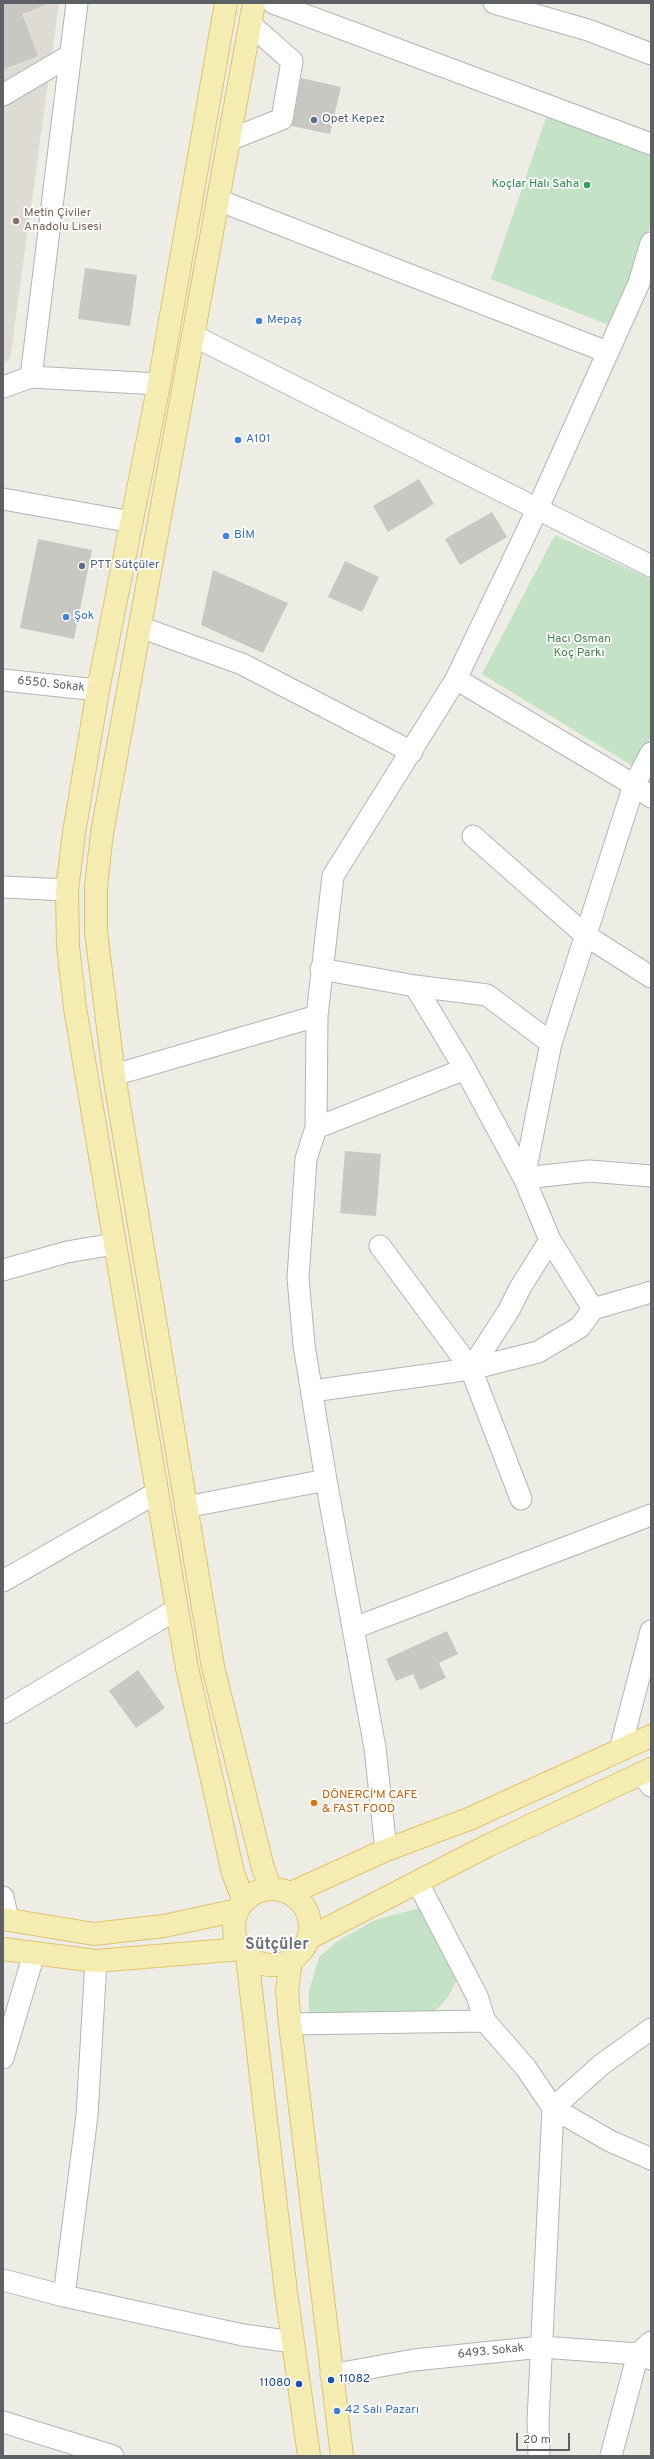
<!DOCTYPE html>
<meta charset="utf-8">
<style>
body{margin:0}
#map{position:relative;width:654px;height:2459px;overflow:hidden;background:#edece5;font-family:Overpass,sans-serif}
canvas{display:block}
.frame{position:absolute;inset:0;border:4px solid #5d6064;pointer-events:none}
.scale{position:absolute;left:516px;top:2433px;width:54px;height:18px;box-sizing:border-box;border:2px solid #5d6064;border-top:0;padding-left:5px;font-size:12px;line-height:14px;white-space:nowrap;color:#5d6064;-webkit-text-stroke:3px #fff;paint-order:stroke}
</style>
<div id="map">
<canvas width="654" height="2459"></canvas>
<div class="frame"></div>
<div class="scale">20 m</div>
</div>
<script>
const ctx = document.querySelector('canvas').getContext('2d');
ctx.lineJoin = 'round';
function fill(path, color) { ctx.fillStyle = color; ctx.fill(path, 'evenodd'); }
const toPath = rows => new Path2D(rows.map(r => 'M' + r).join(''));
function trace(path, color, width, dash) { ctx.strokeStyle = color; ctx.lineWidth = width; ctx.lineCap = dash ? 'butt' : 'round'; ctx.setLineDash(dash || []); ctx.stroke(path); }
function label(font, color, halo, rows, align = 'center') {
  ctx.font = font + ' Overpass,sans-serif'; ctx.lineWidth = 3.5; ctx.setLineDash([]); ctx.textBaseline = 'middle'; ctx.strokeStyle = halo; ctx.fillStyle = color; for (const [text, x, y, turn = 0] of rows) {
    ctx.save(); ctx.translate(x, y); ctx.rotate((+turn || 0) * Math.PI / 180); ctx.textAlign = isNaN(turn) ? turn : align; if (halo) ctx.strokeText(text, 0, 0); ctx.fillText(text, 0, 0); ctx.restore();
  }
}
fill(toPath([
 [3,3,59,3,10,359,3,362]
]), '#dddbd3');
fill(toPath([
 [548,112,651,147,651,224,614,327,491,279],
 [555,535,651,579,651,737,636,768,482,674],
 [423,1907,459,1975,448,1997,430,2017,309,2016,309,1991,319,1957,336,1942,375,1920]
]), '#c4e2c5');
fill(toPath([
 [3,3,47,4,22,14,38,56,3,69],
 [301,78,341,87,330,134,292,126],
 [85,268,137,275,130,326,78,319],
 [419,479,434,504,388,532,373,506],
 [492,512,507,537,460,565,445,539],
 [38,539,92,550,74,639,20,628],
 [345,561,379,577,362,612,328,597],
 [213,570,288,603,263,653,201,625],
 [345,1151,381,1154,376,1216,340,1213],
 [447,1631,458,1654,439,1663,446,1678,420,1690,413,1674,396,1681,386,1659],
 [138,1670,165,1708,136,1728,109,1691]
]), '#c9c7c2');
const minor = toPath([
 [77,3,31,377,159,384],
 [273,3,651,144],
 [494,3,588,30,651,54],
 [3,95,69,56],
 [229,140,282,119,292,61,250,24],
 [218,200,607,352],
 [194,336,651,566],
 [3,387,31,377],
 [3,499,132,522],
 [140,627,242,664,412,752],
 [456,679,634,785,651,797],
 [3,680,98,690],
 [651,753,634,785,551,1043,524,1178,550,1240,593,1309,651,1292],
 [473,836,585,935,651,977],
 [3,887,67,890],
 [321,969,415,986,487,995,551,1043],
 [415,986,465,1069,524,1178,589,1171,651,1176],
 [114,1075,317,1016],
 [316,1128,465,1069],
 [380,1246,471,1369,521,1499],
 [3,1270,67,1252,114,1244],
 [471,1369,509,1310,520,1288,550,1240],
 [312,1391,471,1369,538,1352,580,1327,593,1309],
 [186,1507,326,1480],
 [3,1581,156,1493],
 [354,1628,651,1515],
 [3,1713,177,1609],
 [620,1750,651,1631],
 [641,1773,651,1786],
 [386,1850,375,1748,326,1480,304,1345,298,1278,306,1159,316,1128,317,1016,333,876,456,679,537,510,639,283,651,243],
 [418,1883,477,1996,485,2021],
 [3,1897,8,1920],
 [290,2024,485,2021,526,2068,553,2108,538,2421,539,2456],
 [651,2029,601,2065,553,2108,610,2141,651,2159],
 [3,2058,34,1954],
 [3,2280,64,2296,243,2335,293,2342],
 [64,2296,87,2115,96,1961],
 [331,2375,414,2360,542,2347,638,2354,651,2359],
 [3,2422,113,2456],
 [611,2456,638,2354,651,2342]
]);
const major = toPath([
 [226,3,159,384,98,690,74,833,67,890,68,946,75,1008,187,1668,233,1873,244,1901],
 [254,3,102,833,96,887,96,932,114,1075,213,1667,263,1868,271,1889],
 '234 1927a38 38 0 1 1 76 0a38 38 0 1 1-76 0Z',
 [291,1893,386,1850,469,1819,651,1736],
 [3,1919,94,1934,164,1926,238,1910],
 [309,1938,489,1845,651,1769],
 [3,1949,96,1961,241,1949],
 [247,1956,286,2292,309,2456],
 [291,1960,287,1991,290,2024,342,2456]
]);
trace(minor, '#b2b5b8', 23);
trace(major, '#e1c36b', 24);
trace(minor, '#fff', 21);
trace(major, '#f5ecb2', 22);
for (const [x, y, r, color] of [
 [314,120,4,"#5c6f8a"],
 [587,185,4,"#2e9e5b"],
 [16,221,4,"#8d6e63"],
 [259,321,4,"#3f7fe0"],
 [238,440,4,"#3f7fe0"],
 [226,536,4,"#3f7fe0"],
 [82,566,4,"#5c6f8a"],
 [66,617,4,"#3f7fe0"],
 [314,1803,4,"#e8710a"],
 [331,2380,4,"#1a4fb4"],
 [299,2384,4,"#1a4fb4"],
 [337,2411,4,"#3f7fe0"]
]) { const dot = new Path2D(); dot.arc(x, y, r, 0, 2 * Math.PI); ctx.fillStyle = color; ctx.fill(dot); trace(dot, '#fff', 1.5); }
label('12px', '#4e5e75', '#fff', [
 ["Opet Kepez",322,120],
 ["PTT Sütçüler",90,566]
], 'left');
label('12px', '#27864d', '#fff', [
 ["Koçlar Halı Saha",579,185]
], 'right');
label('12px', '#785e54', '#fff', [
 ["Metin Çiviler",24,214],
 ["Anadolu Lisesi",24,228]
], 'left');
label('12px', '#366cbe', '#fff', [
 ["Mepaş",267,321],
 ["A101",246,440],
 ["BİM",234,536],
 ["Şok",74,617],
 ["42 Salı Pazarı",345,2411]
], 'left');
label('12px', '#3f8044', '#fff', [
 ["Hacı Osman",579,640],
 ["Koç Parkı",579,654]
]);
label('12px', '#5d6064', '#fff', [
 ["6550. Sokak",51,685,6],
 ["6493. Sokak",491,2352,-6]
]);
label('12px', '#c56008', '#fff', [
 ["DÖNERCİ'M CAFE",322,1796],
 ["& FAST FOOD",322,1810]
], 'left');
label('12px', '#164399', '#fff', [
 ["11082",339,2380],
 ["11080",291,2384,"right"]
], 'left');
label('bold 16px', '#6e7175', '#fff', [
 ["Sütçüler",277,1946]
]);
</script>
